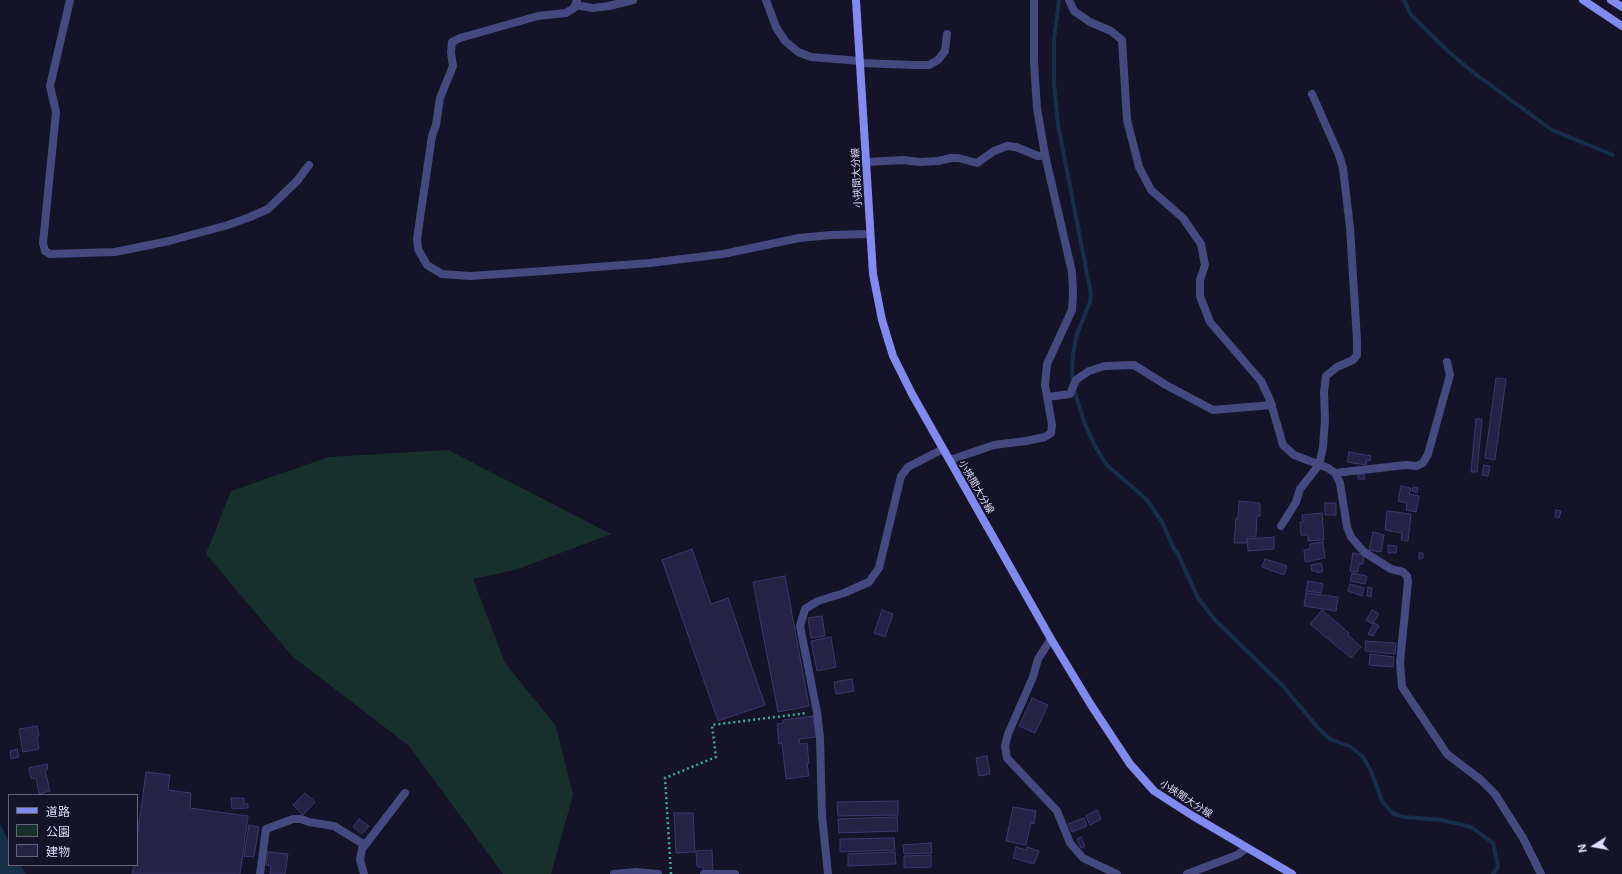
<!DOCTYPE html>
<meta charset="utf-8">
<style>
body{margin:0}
#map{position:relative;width:1622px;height:874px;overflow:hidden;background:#151327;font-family:Inter,"Noto Sans JP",sans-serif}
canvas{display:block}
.legend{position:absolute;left:8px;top:794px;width:130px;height:72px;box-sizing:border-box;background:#151327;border:1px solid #65647b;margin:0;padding:5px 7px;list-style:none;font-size:12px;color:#dedefa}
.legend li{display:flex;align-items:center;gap:8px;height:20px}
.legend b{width:20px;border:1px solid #65647b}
.north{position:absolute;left:1574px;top:826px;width:40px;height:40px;-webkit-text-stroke:3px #151327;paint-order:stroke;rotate:259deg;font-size:11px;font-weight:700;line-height:16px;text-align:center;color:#dedefa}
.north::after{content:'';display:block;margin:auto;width:14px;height:18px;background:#dedefa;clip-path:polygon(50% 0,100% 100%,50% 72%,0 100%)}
</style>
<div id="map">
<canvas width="1622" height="874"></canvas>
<ul class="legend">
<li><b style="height:5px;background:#818aee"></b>道路</li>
<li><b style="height:11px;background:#17302c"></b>公園</li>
<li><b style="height:11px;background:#252245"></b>建物</li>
</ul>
<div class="north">N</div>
</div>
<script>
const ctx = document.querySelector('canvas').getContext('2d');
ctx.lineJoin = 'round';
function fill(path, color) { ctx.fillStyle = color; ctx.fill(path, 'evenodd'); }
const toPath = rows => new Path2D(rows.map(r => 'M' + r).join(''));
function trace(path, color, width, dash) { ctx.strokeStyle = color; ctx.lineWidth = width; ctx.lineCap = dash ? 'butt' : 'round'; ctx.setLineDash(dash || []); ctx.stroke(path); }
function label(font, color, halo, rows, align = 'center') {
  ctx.font = font + ' Inter,"Noto Sans JP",sans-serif'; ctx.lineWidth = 4; ctx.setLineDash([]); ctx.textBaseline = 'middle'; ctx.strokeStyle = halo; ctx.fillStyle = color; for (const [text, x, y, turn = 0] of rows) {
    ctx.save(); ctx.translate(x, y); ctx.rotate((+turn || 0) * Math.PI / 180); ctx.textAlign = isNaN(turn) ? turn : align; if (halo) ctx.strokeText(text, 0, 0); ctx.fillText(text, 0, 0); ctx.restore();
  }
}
fill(toPath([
 [448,450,611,534,515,570,473,579,505,663,556,726,573,795,551,874,503,874,409,746,292,656,206,554,231,491,329,457]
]), '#17302c');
fill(toPath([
 [0,823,9,842,9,865,21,865,26,874,0,874]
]), '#162e48');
trace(toPath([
 [1059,0,1054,40,1054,83,1058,125,1091,294,1090,302,1077,334,1073,354,1072,372,1074,390,1085,424,1095,446,1106,464,1147,500,1162,522,1174,549,1177,552,1198,598,1215,620,1282,685,1319,729,1330,739,1351,747,1363,757,1371,771,1382,801,1392,813,1404,817,1442,820,1471,827,1493,843,1498,867,1493,874],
 [1404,0,1411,15,1450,53,1474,73,1552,130,1613,155]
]), '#162e48', 4);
const building = toPath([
 [1496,378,1506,379,1495,460,1485,458,1496,378],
 [1476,419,1482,419,1477,472,1471,472,1476,419],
 [1349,452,1371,456,1370,461,1367,460,1366,465,1347,462,1349,452],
 [1484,465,1490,466,1488,476,1482,475,1484,465],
 [1358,474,1364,474,1365,479,1358,479,1358,474],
 [1401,486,1411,488,1409,494,1419,496,1416,512,1406,510,1407,503,1398,501,1401,486],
 [1413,487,1418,488,1417,493,1412,491,1413,487],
 [1239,501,1260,503,1260,516,1257,516,1256,537,1247,537,1247,543,1234,543,1236,518,1238,518,1239,501],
 [1325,503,1336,503,1336,515,1325,515,1325,503],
 [1556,510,1561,511,1559,518,1555,517,1556,510],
 [1387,511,1411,514,1408,541,1401,540,1402,533,1385,530,1387,511],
 [1322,513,1324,540,1308,541,1308,535,1301,535,1300,522,1303,522,1302,515,1322,513],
 [1373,532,1384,535,1381,552,1369,550,1373,532],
 [1274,537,1274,549,1248,551,1247,539,1274,537],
 [1323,542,1325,558,1305,562,1304,550,1310,549,1310,544,1323,542],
 [1388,545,1397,546,1396,553,1388,553,1388,545],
 [692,549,711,604,728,598,765,705,718,721,662,560,692,549],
 [1353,553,1364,555,1363,564,1359,564,1358,572,1350,571,1353,553],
 [1419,553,1423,553,1423,558,1419,559,1419,553],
 [1265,559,1287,566,1284,575,1262,567,1265,559],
 [1321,563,1323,571,1317,573,1316,571,1312,571,1311,565,1321,563],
 [1352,573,1367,576,1365,584,1350,581,1352,573],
 [785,576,809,706,778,712,753,582,785,576],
 [1308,581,1323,584,1321,593,1306,591,1308,581],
 [1350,584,1364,588,1362,596,1348,591,1350,584],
 [1368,587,1372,588,1371,597,1367,596,1368,587],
 [1306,593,1338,597,1336,611,1304,606,1306,593],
 [882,610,893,614,885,637,874,633,882,610],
 [1322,610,1349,633,1348,635,1361,647,1351,658,1310,624,1322,610],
 [1372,610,1379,614,1372,624,1366,620,1372,610],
 [822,616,825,636,811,638,808,618,822,616],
 [1374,623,1379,626,1373,636,1368,634,1374,623],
 [831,637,836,667,817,671,811,641,831,637],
 [1366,641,1396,643,1395,654,1365,651,1366,641],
 [1370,654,1394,657,1393,667,1369,665,1370,654],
 [852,679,854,691,836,694,834,682,852,679],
 [1032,698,1048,705,1035,733,1019,726,1032,698],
 [813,716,816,737,799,739,800,744,807,743,809,763,807,763,809,776,786,779,782,743,779,744,777,724,783,723,783,720,813,716],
 [37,726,39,736,37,736,39,749,23,752,19,729,37,726],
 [17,749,19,757,11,759,10,751,17,749],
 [987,756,990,774,979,776,976,758,987,756],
 [47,764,48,769,45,770,50,791,39,794,36,778,31,779,29,768,47,764],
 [146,772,170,775,168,790,191,793,190,808,248,816,240,874,132,874,134,865,137,865,137,839,146,772],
 [305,793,315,802,303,815,293,805,305,793],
 [231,798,244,798,244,804,248,804,248,808,232,809,231,798],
 [898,801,898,815,838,816,837,802,898,801],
 [1013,807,1036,811,1034,824,1031,823,1026,845,1006,841,1013,807],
 [1097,810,1101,819,1090,825,1086,816,1097,810],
 [674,813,693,813,695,852,676,853,674,813],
 [897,817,898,831,839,833,838,819,897,817],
 [1084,818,1087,826,1072,832,1068,824,1084,818],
 [359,819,369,826,362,834,353,827,359,819],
 [249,825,259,827,254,857,244,856,249,825],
 [1081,837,1085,846,1081,848,1077,839,1081,837],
 [894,838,895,850,840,852,840,839,894,838],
 [931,843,932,853,904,854,903,845,931,843],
 [1016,847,1026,850,1027,847,1039,851,1034,864,1013,858,1016,847],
 [712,850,713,870,703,871,703,867,697,867,696,851,712,850],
 [268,852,288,854,285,874,270,874,271,866,266,865,268,852],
 [895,852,896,864,848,866,848,854,895,852],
 [931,855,931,867,904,868,904,856,931,855]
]);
fill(building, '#252245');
trace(building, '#3c376e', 1);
trace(toPath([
 [671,874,665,778,716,757,712,725,807,713]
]), '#41ab99', 2.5, [2, 3]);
trace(toPath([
 [70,0,50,86,56,112,43,243,45,251,50,254,115,252,169,241,228,225,250,217,268,209,297,181,309,165],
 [577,0,574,8,566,13,538,16,460,38,452,42,451,53,453,66,440,98,436,125,432,136,417,239,418,249,427,265,442,274,470,276,544,271,650,263,723,254,799,238,831,235,870,234],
 [766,0,776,27,785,41,798,52,811,57,860,61],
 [1069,0,1074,11,1090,22,1111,31,1122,40,1127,120,1139,167,1151,190,1183,218,1201,244,1205,265,1200,280,1200,296,1210,322,1261,381,1270,400,1283,445,1294,455,1328,468,1335,473,1340,483,1347,527,1351,537,1364,552,1391,569,1403,572,1407,576,1408,582,1400,662,1402,687,1447,754,1481,780,1495,794,1523,838,1541,874],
 [575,5,593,8,609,6,633,0],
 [860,63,914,65,929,65,938,60,945,51,947,34],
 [866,162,903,160,920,162,938,161,951,158,958,158,977,163,994,151,1007,146,1016,147,1038,156,1045,155],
 [1047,397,1070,394,1076,380,1089,371,1105,366,1134,365,1166,385,1213,410,1272,405],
 [950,460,994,445,1026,441,1045,437,1051,433,1052,425,1045,385,1047,364,1072,310,1073,293,1072,272,1045,155,1037,108,1034,63,1034,0],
 [1335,473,1406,465,1417,466,1423,463,1428,454,1450,375,1447,362],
 [1281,526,1296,502,1300,489,1319,465,1323,447,1325,420,1324,392,1326,376,1337,367,1353,360,1357,355,1357,340,1350,228,1343,168,1339,155,1312,94],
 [1051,639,1038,659,1033,677,1008,734,1005,746,1007,758,1057,811,1070,843,1083,858,1117,874],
 [260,874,266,829,293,819,301,819,309,822,334,826,365,845],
 [364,874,360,860,362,849,405,793],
 [614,874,636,872,658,874],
 [704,874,735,874],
 [828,874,822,815,820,738,817,712,800,626,805,609,818,601,844,593,869,582,879,568,901,476,908,467,943,449],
 [1187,874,1237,855,1247,848]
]), '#45497f', 8);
trace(toPath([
 [856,0,873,274,882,320,893,356,912,394,1051,639,1091,705,1130,764,1154,791,1193,816,1292,874],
 [1583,0,1622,26],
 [1611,0,1622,7]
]), '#818aee', 8);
label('10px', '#dedefa', '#151327', [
 ["小挾間大分線",857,178,-93],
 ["小挾間大分線",976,487,60],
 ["小挾間大分線",1186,799,33]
]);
</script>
